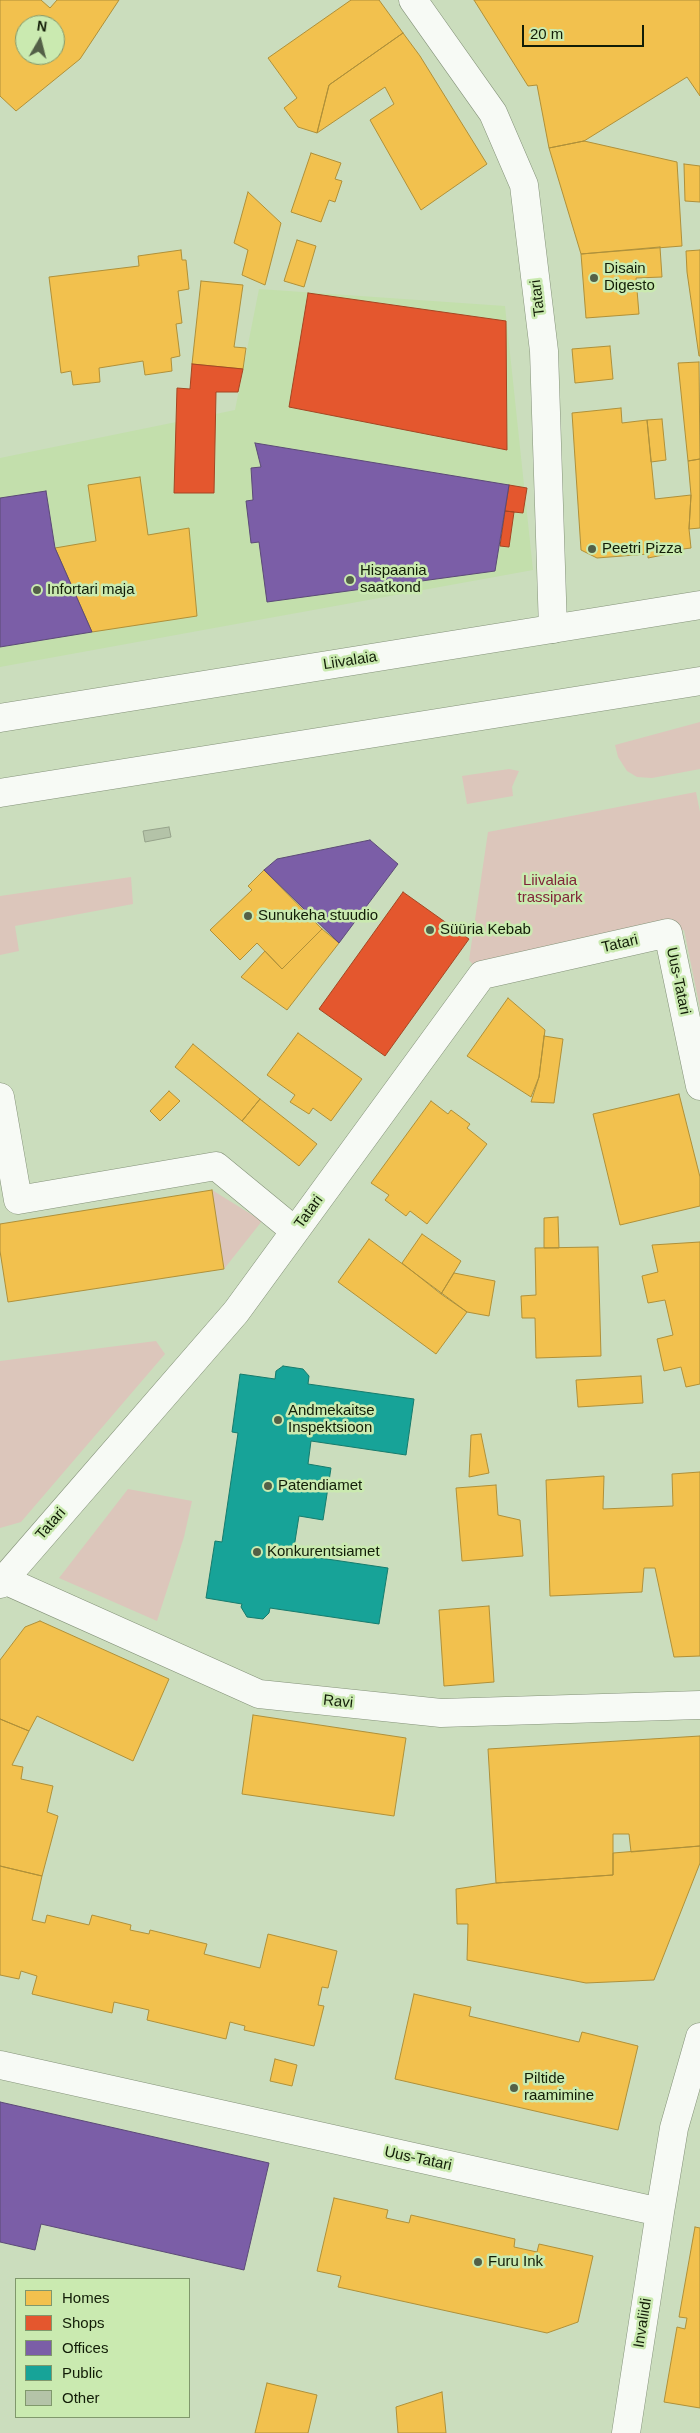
<!DOCTYPE html>
<meta charset="utf-8">
<style>
body{margin:0}
#map{position:relative;width:700px;height:2433px;overflow:hidden;background:#cbddbd;font-family:Helvetica,sans-serif}
canvas{display:block}
.legend{position:absolute;left:15px;top:2278px;width:175px;height:140px;box-sizing:border-box;background:#caeab0;border:1px solid #80986c;margin:0;padding:6px 9px;list-style:none;font-size:15px;color:#121d07}
.legend li{display:flex;align-items:center;gap:10px;height:25px}
.legend b{width:25px;border:1px solid #80986c}
.north{position:absolute;left:15px;top:15px;width:50px;height:50px;box-sizing:border-box;background:#caeab0;border:1px solid #80986c;border-radius:50%;rotate:8deg;font-size:14px;font-weight:700;line-height:20px;text-align:center;color:#121d07}
.north::after{content:'';display:block;margin:auto;width:18px;height:22px;background:#536047;clip-path:polygon(50% 0,100% 100%,50% 72%,0 100%)}
.scale{position:absolute;left:522px;top:25px;width:122px;height:22px;box-sizing:border-box;border:2px solid #121d07;border-top:0;padding-left:6px;font-size:15px;line-height:18px;white-space:nowrap;color:#121d07;-webkit-text-stroke:4px #caeab0;paint-order:stroke}
</style>
<div id="map">
<canvas width="700" height="2433"></canvas>
<ul class="legend">
<li><b style="height:14px;background:#f2c14e"></b>Homes</li>
<li><b style="height:14px;background:#e4572e"></b>Shops</li>
<li><b style="height:14px;background:#7b5ea7"></b>Offices</li>
<li><b style="height:14px;background:#17a398"></b>Public</li>
<li><b style="height:14px;background:#b4c3a8"></b>Other</li>
</ul>
<div class="north">N</div>
<div class="scale">20 m</div>
</div>
<script>
const ctx = document.querySelector('canvas').getContext('2d');
ctx.lineJoin = 'round';
function fill(path, color) { ctx.fillStyle = color; ctx.fill(path, 'evenodd'); }
const toPath = rows => new Path2D(rows.map(r => 'M' + r).join(''));
function trace(path, color, width, dash) { ctx.strokeStyle = color; ctx.lineWidth = width; ctx.lineCap = dash ? 'butt' : 'round'; ctx.setLineDash(dash || []); ctx.stroke(path); }
function label(font, color, halo, rows, align = 'center') {
  ctx.font = font + ' Helvetica,sans-serif'; ctx.lineWidth = 5; ctx.setLineDash([]); ctx.textBaseline = 'middle'; ctx.strokeStyle = halo; ctx.fillStyle = color; for (const [text, x, y, turn = 0] of rows) {
    ctx.save(); ctx.translate(x, y); ctx.rotate((+turn || 0) * Math.PI / 180); ctx.textAlign = isNaN(turn) ? turn : align; if (halo) ctx.strokeText(text, 0, 0); ctx.fillText(text, 0, 0); ctx.restore();
  }
}
fill(toPath([
 [259,289,505,306,533,570,0,667,0,458,235,410]
]), '#c3dfac');
fill(toPath([
 [700,722,700,769,652,778,637,777,627,771,618,757,615,745],
 [509,769,519,771,512,787,513,796,467,804,462,776],
 [696,792,700,812,700,1008,684,930,482,975,469,960,488,832],
 [131,877,133,904,15,926,19,951,0,955,0,896],
 [212,1190,262,1221,224,1269],
 [156,1341,165,1354,21,1522,0,1528,0,1361],
 [128,1489,192,1501,184,1537,157,1621,59,1578]
]), '#dcc6bb');
const homes = toPath([
 [0,0,41,0,50,8,57,0,119,0,80,59,16,111,0,96,0,0],
 [25,25,55,25,55,55,25,55,25,25],
 [351,0,379,0,403,33,329,85,317,133,298,127,284,108,297,98,268,58,351,0],
 [474,0,700,0,700,96,687,77,584,141,549,148,537,85,528,86,474,0],
 [403,33,420,56,487,164,421,210,370,120,394,104,385,87,317,133,329,85,403,33],
 [584,141,677,162,682,246,581,254,549,148,584,141],
 [311,153,341,163,335,179,342,181,335,202,329,200,321,222,291,212,311,153],
 [684,164,700,166,700,202,685,201,684,164],
 [248,192,281,223,265,285,242,275,248,250,234,243,248,192],
 [297,240,316,246,304,287,284,281,297,240],
 [660,247,662,277,636,278,639,314,586,318,581,254,660,247],
 [181,250,182,260,186,260,189,289,178,291,182,323,176,324,180,356,171,358,172,371,145,375,143,361,99,368,100,382,73,385,71,371,61,373,49,277,139,266,138,256,181,250],
 [700,250,700,356,699,356,687,272,686,251,700,250],
 [201,281,243,285,234,347,246,348,243,369,192,364,201,281],
 [610,346,613,379,575,383,572,349,610,346],
 [699,362,700,459,688,461,678,363,699,362],
 [621,408,622,423,647,420,655,499,691,495,689,529,691,548,668,551,668,554,648,558,648,554,597,558,581,550,572,413,621,408],
 [662,419,666,460,651,462,647,420,662,419],
 [700,459,700,528,689,529,691,495,688,461,700,459],
 [140,477,148,535,189,528,197,616,92,632,55,548,96,541,88,485,140,477],
 [264,870,322,929,282,969,257,943,240,960,210,930,252,890,248,886,264,870],
 [322,929,339,943,287,1010,241,977,265,951,282,969,322,929],
 [508,998,545,1030,539,1077,531,1097,467,1056,508,998],
 [298,1033,362,1079,331,1121,313,1108,309,1114,290,1102,295,1095,267,1075,298,1033],
 [544,1036,563,1039,554,1103,531,1102,539,1077,544,1036],
 [193,1044,260,1099,242,1121,175,1067,193,1044],
 [169,1091,180,1101,160,1121,150,1111,169,1091],
 [679,1094,700,1177,700,1206,620,1225,593,1114,679,1094],
 [260,1099,317,1144,299,1166,242,1121,260,1099],
 [431,1101,448,1114,451,1110,470,1124,467,1128,487,1144,427,1224,410,1211,406,1216,385,1200,389,1195,371,1183,431,1101],
 [212,1190,224,1269,8,1302,0,1251,0,1224,212,1190],
 [558,1217,559,1248,544,1248,544,1218,558,1217],
 [422,1234,461,1261,441,1294,402,1263,422,1234],
 [369,1239,467,1312,436,1354,338,1282,369,1239],
 [700,1242,700,1384,686,1387,681,1367,664,1371,657,1339,673,1335,665,1300,648,1303,642,1276,658,1272,652,1245,700,1242],
 [598,1247,601,1356,536,1358,535,1318,522,1318,521,1296,536,1295,535,1248,598,1247],
 [454,1273,495,1281,489,1316,467,1312,441,1294,454,1273],
 [641,1376,643,1403,578,1407,576,1380,641,1376],
 [481,1434,489,1473,469,1477,471,1435,481,1434],
 [700,1472,700,1656,674,1657,655,1568,644,1568,642,1592,550,1596,546,1480,604,1476,603,1509,673,1506,672,1474,700,1472],
 [496,1485,498,1515,520,1520,523,1556,462,1561,456,1488,496,1485],
 [489,1606,494,1682,444,1686,439,1610,489,1606],
 [40,1621,169,1679,133,1761,37,1716,29,1731,0,1719,0,1660,25,1627,40,1621],
 [253,1715,406,1738,394,1816,242,1794,253,1715],
 [0,1719,29,1731,12,1765,23,1767,21,1779,53,1786,47,1812,58,1816,42,1876,0,1866,0,1719],
 [700,1736,700,1846,631,1852,629,1834,613,1834,613,1875,496,1883,488,1749,700,1736],
 [700,1846,700,1863,654,1980,586,1983,467,1960,468,1924,457,1924,456,1889,496,1883,613,1875,613,1853,700,1846],
 [0,1866,42,1876,32,1920,45,1923,47,1915,89,1925,92,1915,131,1925,130,1930,149,1934,150,1930,207,1944,204,1954,260,1968,268,1934,337,1951,328,1988,322,1987,318,2005,324,2006,314,2046,244,2030,245,2026,230,2022,226,2039,147,2020,149,2010,114,2002,112,2013,32,1994,37,1976,21,1971,19,1979,0,1975,0,1866],
 [414,1994,471,2007,469,2016,579,2042,582,2032,638,2046,618,2130,395,2079,414,1994],
 [275,2059,297,2065,292,2086,270,2081,275,2059],
 [334,2198,388,2210,386,2218,409,2223,411,2215,515,2239,514,2247,537,2252,539,2244,593,2256,578,2322,547,2333,338,2287,341,2276,317,2271,334,2198],
 [695,2227,700,2228,700,2408,664,2402,677,2327,685,2329,687,2318,679,2317,695,2227],
 [267,2383,317,2395,308,2433,255,2433,267,2383],
 [442,2392,446,2433,398,2433,396,2407,442,2392]
]);
fill(homes, '#f2c14e');
trace(homes, '#af9039', 1);
const shops = toPath([
 [308,293,506,321,507,450,289,407,308,293],
 [192,364,243,369,238,392,216,392,214,493,174,493,177,388,190,389,192,364],
 [509,485,527,488,523,513,505,511,509,485],
 [505,511,514,512,509,547,500,546,505,511],
 [403,892,469,939,385,1056,319,1009,403,892]
]);
fill(shops, '#e4572e');
trace(shops, '#a54622', 1);
const offices = toPath([
 [255,443,509,485,495,571,267,602,259,542,251,543,246,501,253,500,251,468,261,467,255,443],
 [46,491,55,548,92,632,0,647,0,498,46,491],
 [370,840,398,864,339,943,264,870,277,859,370,840],
 [0,2102,269,2163,244,2270,41,2224,35,2250,0,2242,0,2102]
]);
fill(offices, '#7b5ea7');
trace(offices, '#5c4a77', 1);
const public = toPath([
 [283,1366,303,1369,309,1376,308,1384,414,1399,406,1455,311,1441,308,1464,331,1468,323,1520,299,1516,293,1554,388,1568,379,1624,270,1608,269,1613,263,1619,247,1617,241,1607,242,1604,206,1598,215,1541,222,1542,238,1433,232,1432,240,1374,275,1379,276,1371,283,1366]
]);
fill(public, '#17a398');
trace(public, '#167b6c', 1);
const building = toPath([
 [169,827,171,837,145,842,143,831,169,827]
]);
fill(building, '#b4c3a8');
trace(building, '#96a38b', 1);
const minor = toPath([
 [413,0,493,113,524,185,544,351,553,629],
 [0,1097,18,1200,216,1166,295,1231],
 [0,1578,259,1694,441,1713,700,1705],
 [0,1584,236,1312,482,975,668,933,700,1086],
 [0,2065,660,2212,674,2128,700,2037],
 [626,2433,660,2212]
]);
const primary = toPath([
 [0,718,700,605],
 [0,793,700,681]
]);
trace(minor, '#849279', 29);
trace(primary, '#849279', 29);
trace(minor, '#f7faf5', 28);
trace(primary, '#f7faf5', 28);
for (const [x, y, r, color] of [
 [594,278,5,"#536047"],
 [592,549,5,"#536047"],
 [350,580,5,"#536047"],
 [37,590,5,"#536047"],
 [248,916,5,"#536047"],
 [430,930,5,"#536047"],
 [278,1420,5,"#536047"],
 [268,1486,5,"#536047"],
 [257,1552,5,"#536047"],
 [514,2088,5,"#536047"],
 [478,2262,5,"#536047"]
]) { const dot = new Path2D(); dot.arc(x, y, r, 0, 2 * Math.PI); ctx.fillStyle = color; ctx.fill(dot); trace(dot, '#caeab0', 2); }
label('15px', '#121d07', '#caeab0', [
 ["Disain",604,269],
 ["Digesto",604,286],
 ["Peetri Pizza",602,549],
 ["Hispaania",360,571],
 ["saatkond",360,588],
 ["Infortari maja",47,590],
 ["Sunukeha stuudio",258,916],
 ["Süüria Kebab",440,930],
 ["Andmekaitse",288,1411],
 ["Inspektsioon",288,1428],
 ["Patendiamet",278,1486],
 ["Konkurentsiamet",267,1552],
 ["Piltide",524,2079],
 ["raamimine",524,2096],
 ["Furu Ink",488,2262]
], 'left');
label('15px', '#121d07', '#caeab0', [
 ["Tatari",538,298,-97],
 ["Liivalaia",350,661,-9],
 ["Tatari",620,944,-13],
 ["Uus-Tatari",678,981,78],
 ["Tatari",309,1212,-54],
 ["Tatari",51,1524,-49],
 ["Ravi",338,1702,6],
 ["Uus-Tatari",418,2159,12],
 ["Invaliidi",643,2323,-81]
]);
label('15px', '#802539', '#caeab0', [
 ["Liivalaia",550,881],
 ["trassipark",550,898]
]);
</script>
